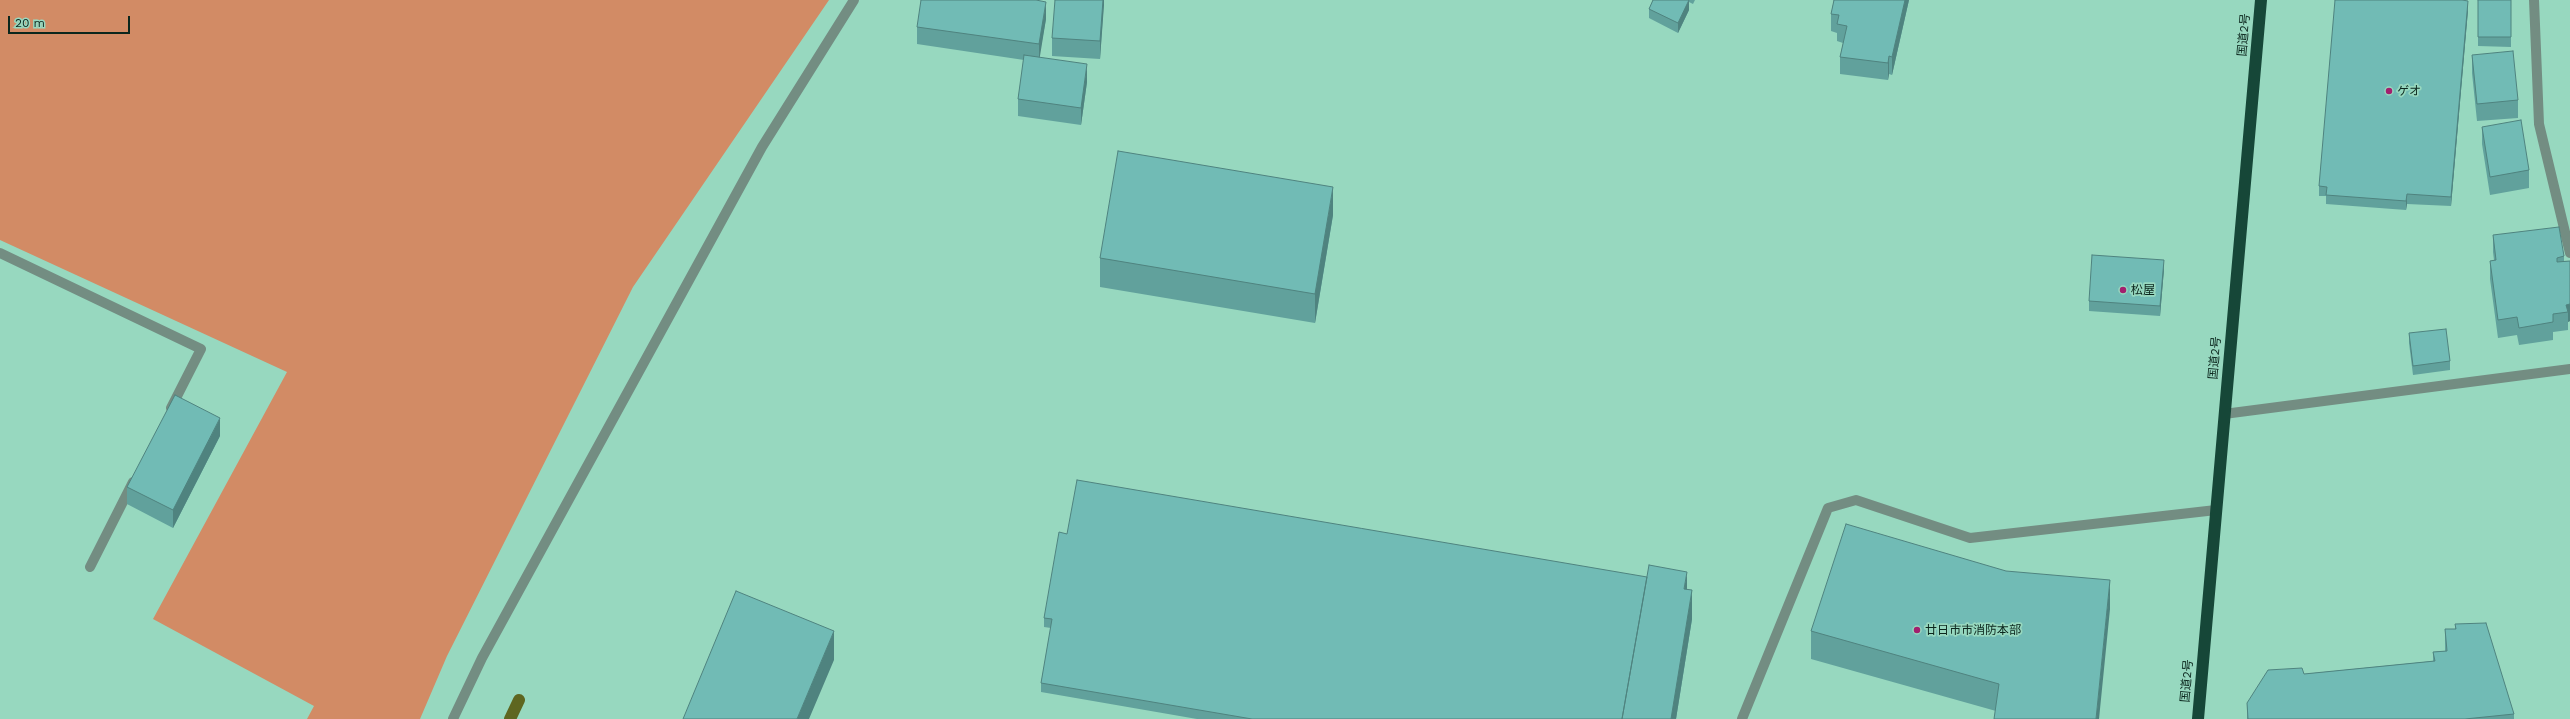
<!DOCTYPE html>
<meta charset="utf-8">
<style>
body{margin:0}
#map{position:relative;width:2570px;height:719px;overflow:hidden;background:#97d8bf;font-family:"Work Sans",sans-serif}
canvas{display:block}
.scale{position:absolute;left:8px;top:16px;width:122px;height:18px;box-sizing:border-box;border:2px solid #0b261d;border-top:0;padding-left:5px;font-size:12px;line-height:14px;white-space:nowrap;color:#0b261d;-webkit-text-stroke:3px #97d8bf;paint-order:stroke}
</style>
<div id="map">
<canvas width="2570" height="719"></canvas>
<div class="scale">20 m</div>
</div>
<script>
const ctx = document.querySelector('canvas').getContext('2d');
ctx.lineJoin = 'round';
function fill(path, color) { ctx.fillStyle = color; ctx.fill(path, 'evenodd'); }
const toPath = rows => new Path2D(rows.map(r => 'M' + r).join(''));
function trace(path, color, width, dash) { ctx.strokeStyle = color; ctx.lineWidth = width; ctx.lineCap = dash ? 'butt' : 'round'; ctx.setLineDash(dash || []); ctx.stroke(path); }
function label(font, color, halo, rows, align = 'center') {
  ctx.font = font + ' "Work Sans","Noto Sans JP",sans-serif'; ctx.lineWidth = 3.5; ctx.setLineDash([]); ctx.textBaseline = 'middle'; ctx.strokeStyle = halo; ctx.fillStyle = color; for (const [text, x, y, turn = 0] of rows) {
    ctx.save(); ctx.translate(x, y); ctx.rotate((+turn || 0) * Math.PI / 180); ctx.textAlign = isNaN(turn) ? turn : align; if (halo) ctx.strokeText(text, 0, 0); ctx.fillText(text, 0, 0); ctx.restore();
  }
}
fill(toPath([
 [0,0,829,0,633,287,447,656,420,719,307,719,314,706,153,619,287,372,0,240]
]), '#d28b65');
trace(toPath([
 [510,719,519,700]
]), '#5e6620', 12);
trace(toPath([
 [0,253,201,349,171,408],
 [90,567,133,482],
 [1742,719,1828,508,1856,500,1970,538,2216,510]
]), '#738d82', 10);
trace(toPath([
 [2534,0,2539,124,2570,253],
 [2224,414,2570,369],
 [453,719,482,658,762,147,854,0]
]), '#738d82', 10);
trace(toPath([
 [2198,719,2261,0]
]), '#164738', 12);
fill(toPath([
 [1104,0,1100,59,1052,56,1052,38],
 [1653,0,1695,0,1693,4,1689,2,1689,10,1678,33,1649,18,1649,9],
 [1834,0,1909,0,1892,75,1889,74,1888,80,1840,74,1840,57,1843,43,1837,41,1837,33,1831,31,1831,14],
 [2478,0,2511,0,2511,47,2478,46],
 [2468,10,2451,206,2407,204,2406,210,2326,204,2326,196,2319,196,2319,186],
 [1046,19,1039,57,1087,82,1081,125,1018,116,1018,99,1024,60,917,44,917,27],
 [2472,55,2518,100,2518,118,2477,121,2472,73],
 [2482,127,2529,170,2529,188,2490,195,2482,144],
 [1333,215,1315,323,1100,287,1100,258],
 [2493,235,2564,256,2564,261,2570,261,2570,321,2568,322,2568,330,2553,332,2553,340,2519,345,2517,335,2498,338,2490,279,2490,261,2494,260,2493,252],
 [2164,269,2160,316,2089,311,2089,301],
 [2409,333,2450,361,2450,370,2413,375,2409,343],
 [220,436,173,528,127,504,127,487],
 [1067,534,1687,589,1692,619,1676,719,1197,719,1041,692,1041,683,1051,628,1044,627,1044,618],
 [2110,609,1996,711,1811,659,1811,631],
 [2455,624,2514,714,2514,719,2247,719,2247,703,2304,674,2433,661,2433,652,2445,651,2445,629,2455,629]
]), '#61a19c');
fill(toPath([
 [1103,0,1104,0,1104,5,1100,59,1100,41],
 [1689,0,1689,10,1678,33,1678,23],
 [1905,0,1909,0,1892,75,1892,57],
 [2468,1,2468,10,2451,206,2451,197],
 [1046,2,1046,19,1039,62,1039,44],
 [1889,56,1889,74,1888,80,1888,63],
 [1087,64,1087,82,1081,125,1081,108],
 [1333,187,1333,215,1315,323,1315,294],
 [2407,194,2407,204,2406,210,2406,201],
 [2164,260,2164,269,2160,316,2160,306],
 [2570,304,2570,321,2568,322,2568,312,2566,305],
 [220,418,220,436,173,528,173,510],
 [1687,572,1687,600,1684,589],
 [2110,580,2110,609,2099,719,2096,719],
 [1692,590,1692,619,1676,719,1671,719],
 [834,631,834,660,809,719,797,719]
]), '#4f837f');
const building = toPath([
 [921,0,1036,0,1046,2,1039,44,917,27,921,0],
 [1055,0,1103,0,1100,41,1052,38,1055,0],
 [1653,0,1689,0,1678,23,1649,9,1653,0],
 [1834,0,1905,0,1892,57,1889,56,1888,63,1840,57,1847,26,1837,24,1839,15,1831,14,1834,0],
 [2335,0,2462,0,2468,1,2451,197,2407,194,2406,201,2326,195,2327,187,2319,186,2335,0],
 [2478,0,2511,0,2511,37,2478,37,2478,0],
 [2513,51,2518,100,2477,104,2472,55,2513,51],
 [1024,55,1087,64,1081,108,1018,99,1024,55],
 [2521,120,2529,170,2490,177,2482,127,2521,120],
 [1118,151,1333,187,1315,294,1100,258,1118,151],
 [2559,227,2564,256,2557,258,2557,262,2570,261,2570,304,2566,305,2568,312,2553,314,2553,322,2519,328,2517,317,2498,320,2490,261,2496,260,2493,235,2559,227],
 [2092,255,2164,260,2160,306,2089,301,2092,255],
 [2446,329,2450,361,2413,366,2409,333,2446,329],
 [175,395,220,418,173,510,127,487,175,395],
 [1077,480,1647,577,1622,719,1252,719,1041,683,1052,619,1044,618,1059,532,1067,534,1077,480],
 [1846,524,2006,571,2110,580,2096,719,1994,719,1999,684,1811,631,1846,524],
 [1649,565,1687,572,1684,589,1692,590,1671,719,1622,719,1649,565],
 [736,591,834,631,797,719,683,719,736,591],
 [2486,623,2514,714,2465,719,2248,719,2247,703,2268,670,2302,668,2304,674,2435,661,2433,652,2447,651,2445,629,2456,629,2455,624,2486,623]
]);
fill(building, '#71bbb5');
trace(building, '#4f837f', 1);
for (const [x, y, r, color] of [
 [2389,91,4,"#a21f6e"],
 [2123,290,4,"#a21f6e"],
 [1917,630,4,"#a21f6e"]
]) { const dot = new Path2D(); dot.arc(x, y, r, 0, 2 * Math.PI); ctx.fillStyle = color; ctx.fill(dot); trace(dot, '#97d8bf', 1.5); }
label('12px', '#0b261d', '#97d8bf', [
 ["国道2号",2244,35,-85],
 ["国道2号",2215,358,-85],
 ["国道2号",2187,681,-85]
]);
label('12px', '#0b261d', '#97d8bf', [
 ["ゲオ",2397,91],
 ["松屋",2131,290],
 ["廿日市市消防本部",1925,630]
], 'left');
</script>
